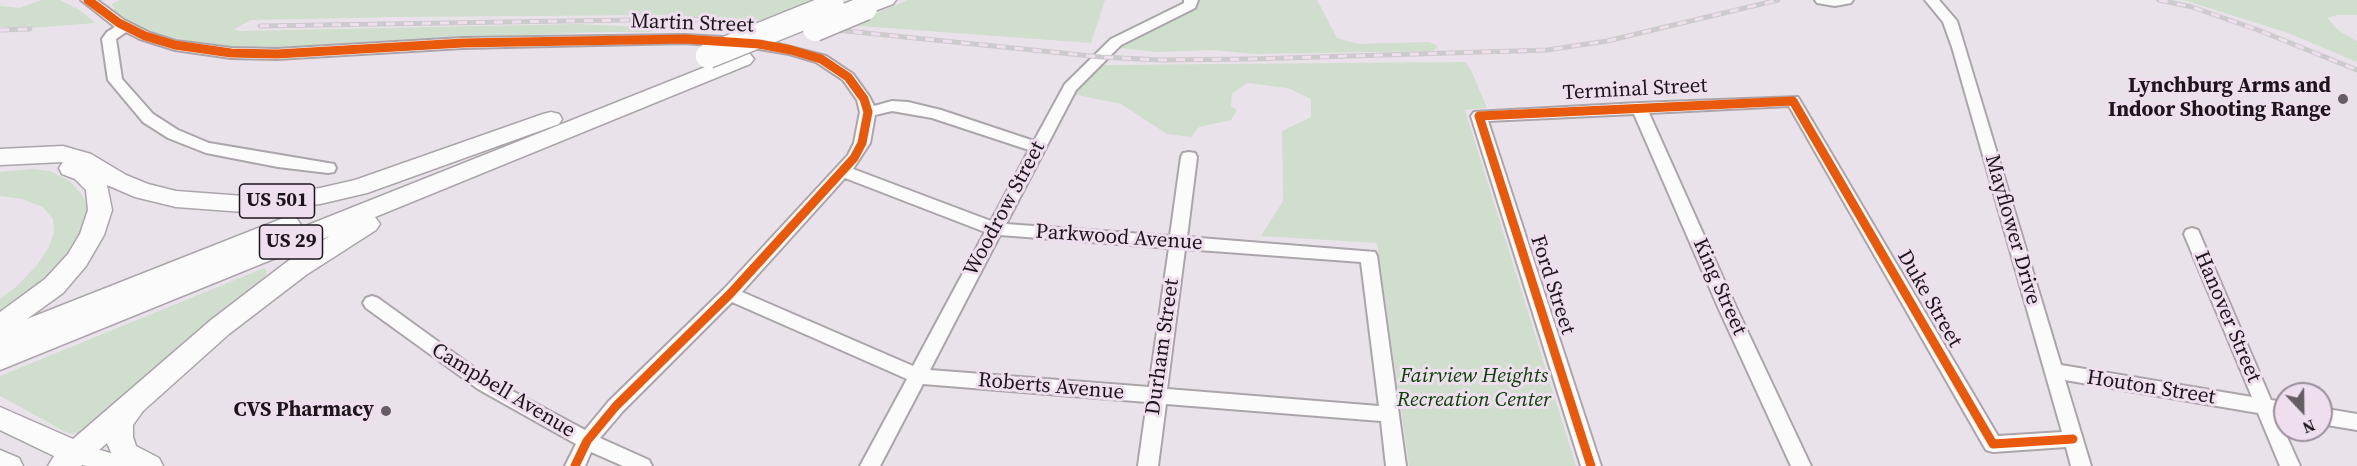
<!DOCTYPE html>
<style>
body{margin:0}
#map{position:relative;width:2357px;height:466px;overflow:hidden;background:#eae2ea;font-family:"Source Serif 4",serif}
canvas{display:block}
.north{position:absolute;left:2273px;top:382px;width:60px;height:60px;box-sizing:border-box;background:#eedeee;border:2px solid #9a8e9a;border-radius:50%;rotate:158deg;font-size:16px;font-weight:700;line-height:24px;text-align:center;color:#1c161c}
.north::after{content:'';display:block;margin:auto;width:21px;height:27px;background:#645d64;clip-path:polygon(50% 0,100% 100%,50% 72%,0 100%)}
</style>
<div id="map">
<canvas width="2357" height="466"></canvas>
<div class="north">N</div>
</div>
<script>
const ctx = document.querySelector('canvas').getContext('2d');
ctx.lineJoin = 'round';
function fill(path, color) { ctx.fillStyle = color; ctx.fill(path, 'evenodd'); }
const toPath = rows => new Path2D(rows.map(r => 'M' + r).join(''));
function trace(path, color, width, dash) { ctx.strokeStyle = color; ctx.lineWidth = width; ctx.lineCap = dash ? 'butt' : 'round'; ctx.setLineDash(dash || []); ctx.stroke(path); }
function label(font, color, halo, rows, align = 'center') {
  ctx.font = font + ' "Source Serif 4",serif'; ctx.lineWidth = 6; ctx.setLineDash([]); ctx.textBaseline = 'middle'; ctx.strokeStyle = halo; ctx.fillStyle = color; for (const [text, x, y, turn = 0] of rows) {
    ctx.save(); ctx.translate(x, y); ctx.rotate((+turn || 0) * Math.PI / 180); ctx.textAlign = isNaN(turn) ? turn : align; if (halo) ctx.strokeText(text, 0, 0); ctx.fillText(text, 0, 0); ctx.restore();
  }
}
fill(toPath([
 [42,0,59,0,80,10,95,23,31,28,0,27,0,6,19,8],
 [120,0,827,0,776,21,659,15,395,17,251,20,234,29,239,31,577,24,662,28,651,32,594,32,271,48,216,47,175,38,138,28,127,22,124,17,115,11,112,4],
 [908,0,1105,0,1091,43,847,25],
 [1197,0,1317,0,1337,38,1358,44,1429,42,1438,46,1433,51,1254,54,1213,50,1157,52,1121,48,1125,41],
 [2184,0,2357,0,2357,15,2337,15,2327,18,2339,31,2357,41,2357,62,2288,33],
 [1465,62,1471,70,1487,108,1465,110,1576,466,1409,466,1377,243,1261,236,1283,201,1282,131,1311,117,1311,99,1288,88,1247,83,1232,94,1231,106,1237,110,1231,120,1199,127,1191,137,1167,134,1121,104,1072,94,1084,77,1104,65],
 [31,169,50,171,71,182,82,195,87,206,88,221,81,237,62,265,0,318,0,299,16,287,37,265,49,247,54,232,53,219,43,207,22,199,0,196,0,172],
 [264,268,267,272,263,279,82,432,72,434,66,432,0,396,0,376]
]), '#cfdecd');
const minor = toPath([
 [81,0,97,0,124,20,150,33,176,41,231,48,277,49,463,38,685,35,759,39,826,56,853,74,869,96,874,106,892,101,908,102,941,110,1034,141,1065,84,1111,39,1172,9,1184,3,1184,0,1198,0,1195,8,1121,45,1076,90,1006,224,1170,236,1181,157,1183,153,1189,152,1195,153,1197,157,1187,237,1375,252,1377,256,1406,466,1386,466,1381,421,1166,404,1158,466,1138,466,1147,402,923,384,880,466,860,466,907,379,732,302,623,411,600,438,649,460,652,466,623,466,591,452,585,466,565,466,576,444,478,389,366,308,363,303,366,298,372,296,378,298,490,379,585,430,609,401,724,289,848,155,854,143,860,112,857,100,843,80,816,62,789,54,759,49,685,43,463,48,277,59,231,58,175,50,140,39,126,32,116,39,122,79,153,114,178,130,209,143,334,164,336,168,334,172,328,173,278,167,206,153,168,138,143,122,108,80,102,39,107,32,115,27,81,0],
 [892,111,932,118,1029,150,991,221,853,169,870,143,875,115,892,111],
 [845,178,985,232,913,366,742,292,845,178],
 [1000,235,1169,248,1149,387,930,370,1000,235],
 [1185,249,1361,262,1379,406,1167,389,1185,249],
 [1815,0,1853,0,1851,3,1835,6,1817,3,1815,0],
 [1925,0,1939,0,1957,21,2061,365,2252,397,2184,234,2186,230,2192,228,2198,230,2271,400,2285,402,2285,418,2278,417,2300,466,2280,466,2258,413,2065,380,2091,466,2071,466,2066,447,1993,452,1986,450,1789,106,1649,113,1736,307,1811,466,1791,466,1718,307,1634,114,1488,121,1601,466,1581,466,1471,116,1474,112,1639,103,1798,97,1998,436,2062,432,1952,47,1943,22,1925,0],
 [2321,408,2357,414,2357,430,2321,424,2321,408]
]);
const major = toPath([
 [76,443,131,459,134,466,86,466,67,460,64,453,67,446,76,443]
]);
const highway = toPath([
 [867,0,896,0,893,4,872,12,865,14,858,12,855,8,858,4,867,0],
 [743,52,750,54,754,59,750,64,375,217,380,224,376,230,306,275,229,334,143,411,133,425,133,437,136,446,159,458,163,466,122,466,115,462,107,443,81,466,48,466,54,456,0,430,0,407,73,439,211,320,288,261,330,236,0,370,0,312,45,279,68,254,80,234,88,210,86,190,75,179,62,174,59,168,63,162,0,165,0,149,63,146,91,154,126,175,148,184,176,191,244,196,320,188,355,180,543,114,551,112,559,114,562,119,559,124,367,193,320,204,244,212,176,207,135,197,107,185,112,210,104,235,86,266,63,293,27,319,281,219,289,216,297,219,301,225,298,229,743,52],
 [0,450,19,458,23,466,0,466,0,450]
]);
trace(minor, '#aba5ab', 4);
trace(major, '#aba5ab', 3);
trace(highway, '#aba5ab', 3);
fill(minor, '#fcfbfc');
fill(major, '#fcfbfc');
fill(highway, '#fcfbfc');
const rail = toPath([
 [2159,0,2192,7,2258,30,2357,70],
 [260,26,689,19,797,26,1101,57,1161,60,1252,59,1547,50,1607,41,1778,0],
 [0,30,30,29]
]);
trace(rail, '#cdcacd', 5);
trace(rail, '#eedeee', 3, [9]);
const highwayBridge = toPath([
 [815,29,865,8],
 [708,56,832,6]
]);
trace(highwayBridge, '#aba5ab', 27, []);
trace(highwayBridge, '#fcfbfc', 24);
trace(toPath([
 [88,0,119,23,145,36,175,45,231,53,277,54,463,43,685,39,759,44,791,50,821,59,848,77,864,99,868,112,862,143,854,158,730,294,616,406,587,441,575,466],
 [1591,466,1479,116,1793,101,1993,444,2073,439]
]), '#e8590c', 9);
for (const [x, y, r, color] of [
 [2343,99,6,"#645d64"],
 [386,411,6,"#645d64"]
]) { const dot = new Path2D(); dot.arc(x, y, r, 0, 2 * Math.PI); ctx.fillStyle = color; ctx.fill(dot); trace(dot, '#eedeee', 2); }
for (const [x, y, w] of [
 [277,201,75],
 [291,242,63]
]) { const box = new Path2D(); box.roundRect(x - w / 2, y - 17, w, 34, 4.5); ctx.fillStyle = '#eedeee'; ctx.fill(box); trace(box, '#1c161c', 1.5); }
label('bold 20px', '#1c161c', null, [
 ["US 501",277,201],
 ["US 29",291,242]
]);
label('21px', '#1c161c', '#eedeee', [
 ["Martin Street",692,24,2],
 ["Terminal Street",1635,90,-3],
 ["Woodrow Street",1005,209,-62],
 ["Mayflower Drive",2012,230,74],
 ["Parkwood Avenue",1119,238,4],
 ["Ford Street",1552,285,72],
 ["King Street",1719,287,66],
 ["Duke Street",1929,299,60],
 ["Hanover Street",2227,317,67],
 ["Durham Street",1163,347,-82],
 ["Roberts Avenue",1051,387,5],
 ["Houton Street",2151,388,9],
 ["Campbell Avenue",503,391,31]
]);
label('bold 21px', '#1c161c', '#eedeee', [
 ["Lynchburg Arms and",2331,87],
 ["Indoor Shooting Range",2331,111],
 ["CVS Pharmacy",374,411]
], 'right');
label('italic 21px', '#0a4206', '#eedeee', [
 ["Fairview Heights",1474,377],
 ["Recreation Center",1474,401]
]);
</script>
